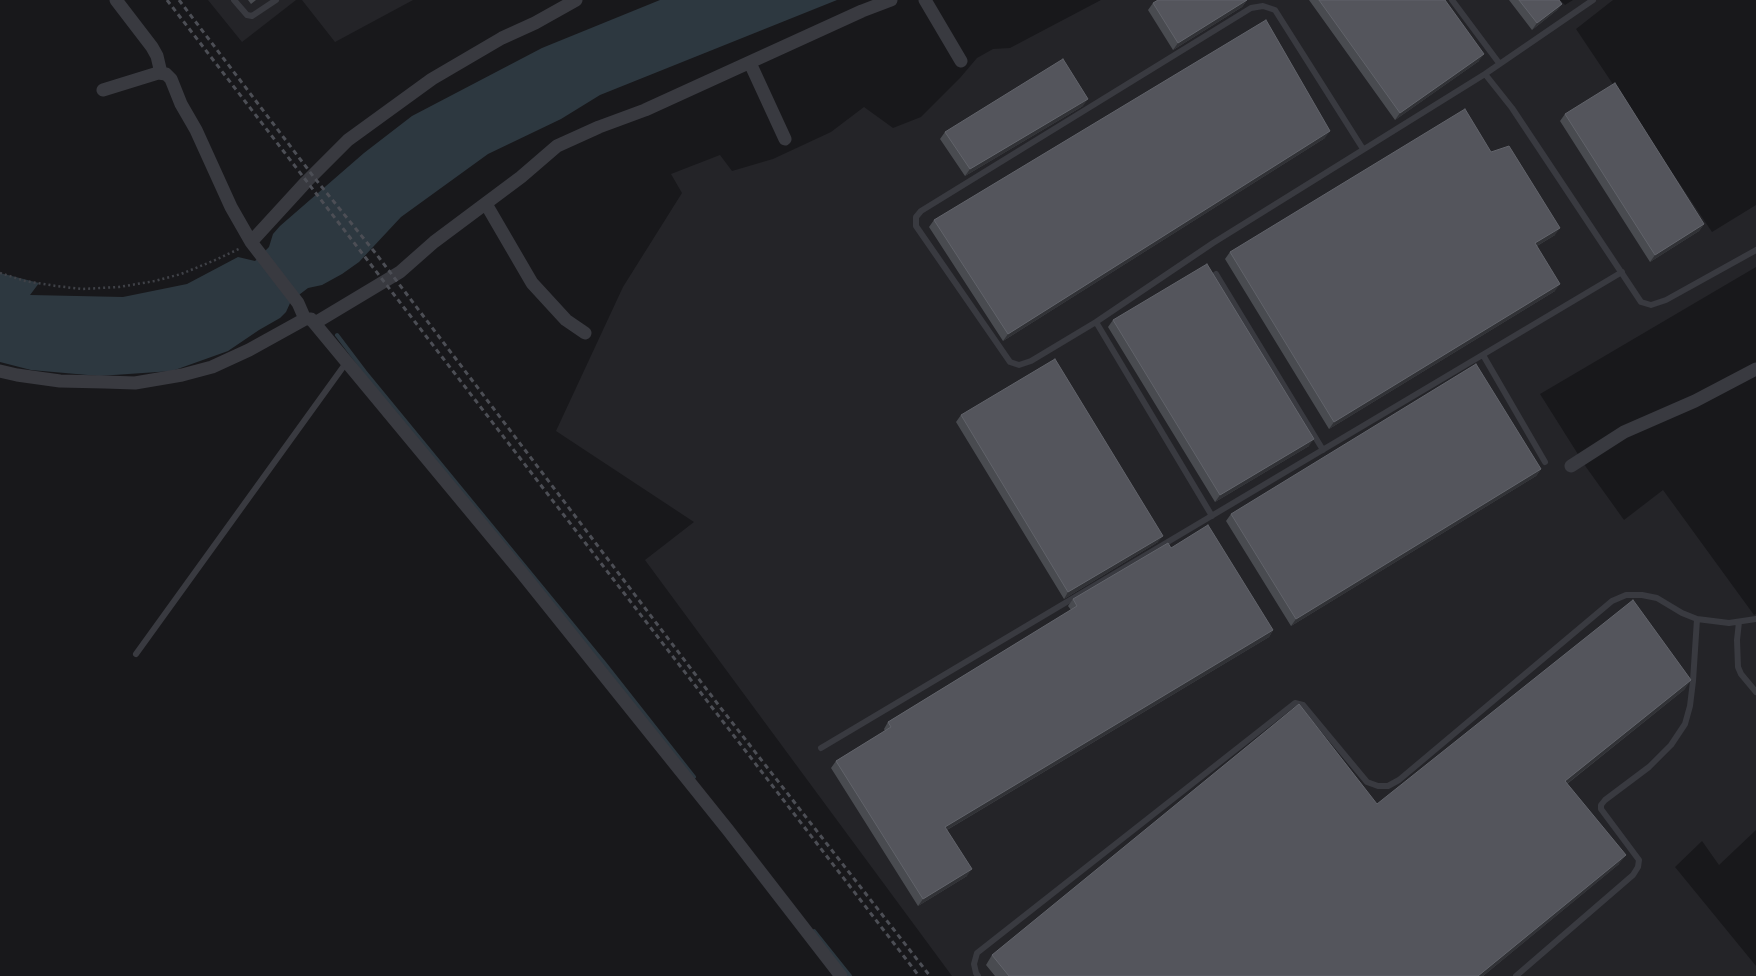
<!DOCTYPE html>
<style>
body{margin:0}
canvas{display:block;background:#18181b}
</style>
<canvas width="1756" height="976"></canvas>
<script>
const ctx = document.querySelector('canvas').getContext('2d');
ctx.lineJoin = 'round';
function fill(path, color) { ctx.fillStyle = color; ctx.fill(path, 'evenodd'); }
const toPath = rows => new Path2D(rows.map(r => 'M' + r).join(''));
function trace(path, color, width, dash) { ctx.strokeStyle = color; ctx.lineWidth = width; ctx.lineCap = dash ? 'butt' : 'round'; ctx.setLineDash(dash || []); ctx.stroke(path); }
fill(toPath([
 [208,0,296,0,242,42],
 [302,0,413,0,335,42],
 [1101,0,1560,0,1565,5,1573,0,1613,0,1576,29,1712,232,1756,205,1756,267,1540,394,1586,467,1624,520,1663,490,1754,615,1756,614,1756,830,1719,865,1702,841,1675,867,1756,966,1756,976,952,976,645,560,694,522,556,431,623,287,682,193,671,174,720,155,732,171,773,159,831,132,864,107,893,128,921,117,960,78,977,58,993,49,1010,48]
]), '#242428');
fill(toPath([
 [660,0,837,0,600,95,561,119,488,154,401,217,359,262,342,274,322,285,308,288,291,301,286,312,280,318,259,330,228,351,172,371,99,376,31,370,0,362,0,273,39,283,30,295,123,297,187,284,238,257,255,261,269,247,273,234,280,226,364,153,412,116,542,48]
]), '#2d3840');
trace(toPath([
 [337,335,365,372,605,664,694,777],
 [814,931,850,976]
]), '#2d3840', 4);
trace(toPath([
 [0,273,25,281,56,286,82,289,119,287,155,281,181,274,213,261,241,248]
]), '#3f4147', 2.5, [2, 3]);
trace(toPath([
 [234,0,247,15,252,16,276,0],
 [1452,0,1499,63],
 [1485,74,1512,108,1641,302,1651,305,1666,300,1756,250],
 [1363,149,1275,10,1263,6,1251,8,921,211,916,217,916,226,1010,362,1019,365,1031,361,1096,322,1213,243,1485,74,1593,0],
 [1216,274,1323,450],
 [1096,322,1212,516],
 [1483,355,1545,462],
 [1739,622,1737,640,1738,667,1741,674,1756,692],
 [136,654,346,363],
 [821,748,1622,272],
 [978,976,976,973,974,964,977,953,1295,703,1303,705,1367,782,1378,786,1388,786,1399,780,1612,601,1626,595,1642,595,1657,598,1682,613,1697,619,1729,623,1756,619],
 [1516,976,1633,875,1638,867,1639,860,1601,809,1601,805,1605,800,1649,767,1671,745,1685,724,1690,706,1693,681,1697,619]
]), '#393a40', 6);
trace(toPath([
 [116,0,152,47,157,56,161,73],
 [925,0,961,61],
 [750,63,785,139],
 [103,90,158,73,166,74,171,79,181,104,196,130,231,207,251,242,298,303,305,319],
 [486,204,532,283,566,320,585,333],
 [251,242,306,182,348,140,432,79,502,38,535,23,576,0],
 [315,323,400,272,434,242,521,177,557,146,599,127,645,110,862,11,891,0],
 [0,371,17,375,60,381,105,382,135,383,182,375,212,367,249,350,305,319,311,319,521,572,728,830,841,976],
 [1571,466,1624,432,1695,401,1756,369]
]), '#393a40', 13);
trace(toPath([
 [167,0,919,976],
 [179,0,313,176,377,255,720,707,930,976]
]), '#4c4e55', 3, [5, 4]);
fill(toPath([
 [248,0,256,0,251,4],
 [1247,0,1242,7,1173,50,1148,10,1153,3],
 [1309,0,1445,0,1479,61,1395,120],
 [1509,0,1559,0,1562,4,1557,10,1532,30],
 [1083,106,965,176,940,139,945,132],
 [1565,114,1704,224,1699,231,1650,262,1560,121],
 [1325,138,1003,341,929,227,934,220],
 [1491,152,1555,235,1537,246,1555,291,1329,429,1225,259,1230,252],
 [1113,320,1309,446,1215,502,1108,327],
 [961,415,1158,542,1064,599,956,422],
 [1541,469,1536,476,1291,626,1226,521,1231,514],
 [1171,548,1273,630,1269,637,947,830,967,876,918,906,831,768,836,761,885,731,884,729,888,722,1071,610,1068,606,1073,599],
 [1685,689,1567,784,1619,864,1483,976,995,976,986,965,992,955,1377,804]
]), '#494b50');
fill(toPath([
 [1247,0,1242,7,1173,50,1178,43],
 [1562,4,1557,10,1532,30,1537,23],
 [1484,54,1479,61,1395,120,1400,113],
 [1088,99,1083,106,965,176,970,169],
 [1330,131,1325,138,1003,341,1008,334],
 [1704,224,1699,231,1650,262,1655,255],
 [1560,228,1555,235,1530,250,1535,243],
 [1560,284,1555,291,1329,429,1334,422],
 [1314,439,1309,446,1215,502,1220,495],
 [1541,469,1536,476,1291,626,1296,619],
 [1163,536,1158,542,1064,599,1068,592],
 [1273,630,1269,637,940,834,945,827],
 [1691,680,1685,689,1559,790,1565,781],
 [1626,855,1619,864,1483,976,1478,976],
 [972,869,967,876,918,906,923,899]
]), '#313236');
const building = toPath([
 [1158,0,1247,0,1178,43,1153,3,1158,0],
 [1319,0,1445,0,1484,54,1400,113,1319,0],
 [1519,0,1559,0,1562,4,1537,23,1519,0],
 [1266,20,1330,131,1008,334,934,220,1266,20],
 [1063,59,1088,99,970,169,945,132,1063,59],
 [1615,83,1704,224,1655,255,1565,114,1615,83],
 [1465,109,1491,152,1509,146,1560,228,1535,243,1560,284,1334,422,1230,252,1465,109],
 [1207,264,1314,439,1220,495,1113,320,1207,264],
 [1055,359,1163,536,1068,592,961,415,1055,359],
 [1476,364,1541,469,1296,619,1231,514,1476,364],
 [1208,525,1273,630,945,827,972,869,923,899,836,761,891,727,888,722,1077,606,1073,599,1168,543,1171,548,1208,525],
 [1633,600,1691,680,1565,781,1626,855,1478,976,1009,976,992,955,1299,704,1377,804,1633,600]
]);
fill(building, '#54555c');
trace(building, '#61636a', 1);
</script>
